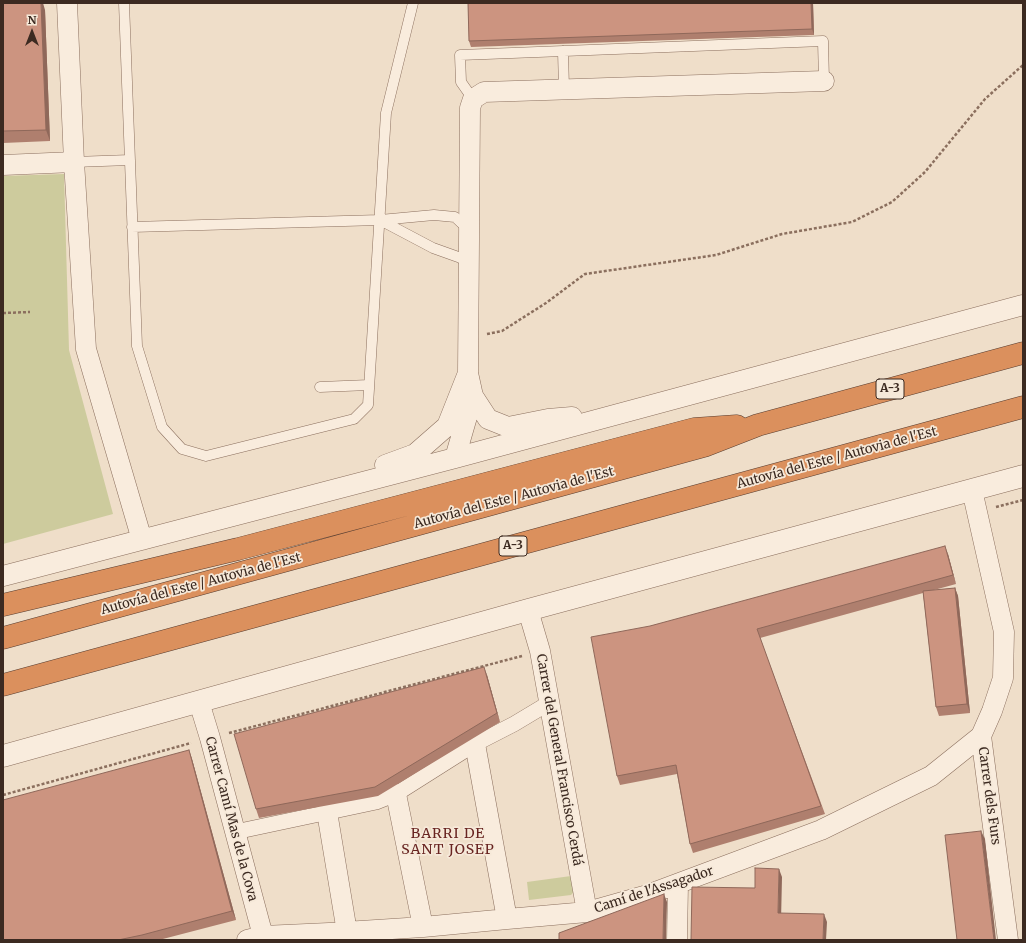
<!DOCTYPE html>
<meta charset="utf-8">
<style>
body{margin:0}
#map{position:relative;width:1026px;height:943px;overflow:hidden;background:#efdec9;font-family:Merriweather,serif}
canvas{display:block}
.frame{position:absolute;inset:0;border:4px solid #3c2a21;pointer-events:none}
.north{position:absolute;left:12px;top:12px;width:40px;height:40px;-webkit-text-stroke:3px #f6e9d9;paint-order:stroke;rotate:0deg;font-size:11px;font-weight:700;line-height:16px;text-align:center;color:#3c2a21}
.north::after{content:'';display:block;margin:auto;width:14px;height:18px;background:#3c2a21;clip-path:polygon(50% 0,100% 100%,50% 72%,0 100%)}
</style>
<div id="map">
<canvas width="1026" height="943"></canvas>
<div class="frame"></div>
<div class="north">N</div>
</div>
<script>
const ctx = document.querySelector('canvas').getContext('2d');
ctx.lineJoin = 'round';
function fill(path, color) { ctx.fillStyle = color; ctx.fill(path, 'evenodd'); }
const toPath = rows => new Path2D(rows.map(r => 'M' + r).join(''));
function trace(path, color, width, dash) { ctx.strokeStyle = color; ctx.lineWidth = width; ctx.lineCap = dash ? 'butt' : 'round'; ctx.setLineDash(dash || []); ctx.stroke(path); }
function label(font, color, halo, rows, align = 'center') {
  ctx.font = font + ' Merriweather,serif'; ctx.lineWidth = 3.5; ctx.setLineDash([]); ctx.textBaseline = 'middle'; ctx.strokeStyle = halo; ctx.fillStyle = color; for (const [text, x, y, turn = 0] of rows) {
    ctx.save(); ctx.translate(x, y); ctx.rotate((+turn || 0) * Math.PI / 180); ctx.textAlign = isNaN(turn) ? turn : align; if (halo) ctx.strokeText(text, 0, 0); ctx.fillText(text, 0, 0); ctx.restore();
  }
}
fill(toPath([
 [64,174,69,350,113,514,3,544,3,176],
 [571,876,575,891,571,895,529,900,527,882]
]), '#cdcb9d');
const service = toPath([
 [124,3,137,346,162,427,182,449,206,456,354,419,368,405,386,113,413,3],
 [563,51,564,89],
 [473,99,461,82,460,55,823,41,824,81],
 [74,162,130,160],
 [380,220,433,248,461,258,468,265],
 [132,227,380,220,434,215,455,217,469,230],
 [320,387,369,385]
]);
const pedestrian = toPath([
 [235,832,376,802,396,794,475,744,514,724,549,703]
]);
const minor = toPath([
 [74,162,86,349,142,540],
 [3,165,74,162,67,3],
 [572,417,548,419,508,427,488,419,473,396,468,373,470,108,473,99,484,92,824,81],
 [455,458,473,396],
 [385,465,415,454,447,426,468,373],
 [972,490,1004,632,1003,678,992,711,981,736,1008,940],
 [3,576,455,458,1023,305],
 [528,610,540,651,587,912],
 [199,702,210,738,263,936],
 [475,744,507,919],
 [396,794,423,927],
 [327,812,347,932],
 [247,940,263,936,329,933,423,927,507,919,587,912,647,895,821,830,931,776,981,736],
 [677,940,678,884]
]);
const tertiary = toPath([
 [3,756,528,610,1023,476]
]);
const motorway = toPath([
 [3,605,238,549,694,429,737,426],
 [3,638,704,446,758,425,1023,353],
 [3,685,1023,407]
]);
trace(service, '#8b6f5e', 11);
trace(pedestrian, '#8b6f5e', 16);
trace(minor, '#8b6f5e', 21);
trace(tertiary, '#8b6f5e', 23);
trace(motorway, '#593e31', 23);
trace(toPath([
 [3,313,30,312],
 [487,334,502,331,546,303,585,274,716,255,782,234,852,222,892,202,925,172,985,99,1023,65],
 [996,507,1023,500],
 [229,733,522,656],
 [3,795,191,743]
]), '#8b6f5e', 2.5, [3, 2]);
trace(service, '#f9ecdd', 10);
trace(pedestrian, '#f9ecdd', 15);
trace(minor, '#f9ecdd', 20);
trace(tertiary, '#f9ecdd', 22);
trace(motorway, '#db905d', 22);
fill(toPath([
 [3,3,45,10,50,141,3,143],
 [468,3,813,3,814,35,471,47,469,41],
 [948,554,956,584,934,590,955,588,958,596,970,713,939,716,936,707,923,593,760,638,825,814,693,853,690,844,677,774,620,785,617,776,650,626],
 [487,675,500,722,378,796,259,818,256,809],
 [189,750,192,759,236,920,159,940,3,940]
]), '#af7f6e');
fill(toPath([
 [41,3,43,3,45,10,50,141,46,130],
 [811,3,813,3,814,35,812,29],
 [945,546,948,554,956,584,953,575],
 [955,588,958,596,970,713,967,704],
 [484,667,487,675,500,722,497,713],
 [189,750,192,759,236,920,232,911],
 [981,831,985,839,996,940,994,940],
 [779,869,782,877,781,921,778,913],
 [664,894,667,902,666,940,663,940],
 [824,914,827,922,826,940,823,940]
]), '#8f685a');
const building = toPath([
 [3,3,41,3,46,130,3,131,3,3],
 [468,3,811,3,812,29,469,41,468,3],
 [945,546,953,575,757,629,821,806,690,844,676,765,617,776,591,637,650,626,945,546],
 [955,588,967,704,936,707,923,591,955,588],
 [484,667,497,713,375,787,256,809,234,734,484,667],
 [189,750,232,911,142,935,118,940,3,940,3,800,189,750],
 [981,831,994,940,957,940,945,835,981,831],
 [755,868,779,869,778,913,824,914,823,940,691,940,692,887,755,888,755,868],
 [664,894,663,940,559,940,559,933,664,894]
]);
fill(building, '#cc9480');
trace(building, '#8f685a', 1);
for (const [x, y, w] of [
 [890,389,28],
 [513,546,28]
]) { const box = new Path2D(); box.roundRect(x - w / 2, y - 10, w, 20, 3); ctx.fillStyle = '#f6e9d9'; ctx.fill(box); trace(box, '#3c2a21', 1); }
label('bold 12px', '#3c2a21', null, [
 ["A-3",890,389],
 ["A-3",513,546]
]);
label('13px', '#3c2a21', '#f6e9d9', [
 ["Autovía del Este / Autovia de l'Est",837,458,-15],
 ["Autovía del Este / Autovia de l'Est",514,498,-15],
 ["Autovía del Este / Autovia de l'Est",201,584,-15],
 ["Carrer del General Francisco Cerdá",559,760,80],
 ["Carrer dels Furs",989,796,82],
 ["Carrer Camí Mas de la Cova",231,819,75],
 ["Camí de l'Assagador",654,890,-18]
]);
ctx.letterSpacing = '1px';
label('14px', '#682421', '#f6e9d9', [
 ["BARRI DE",448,834],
 ["SANT JOSEP",448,850]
]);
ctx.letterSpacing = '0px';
</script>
